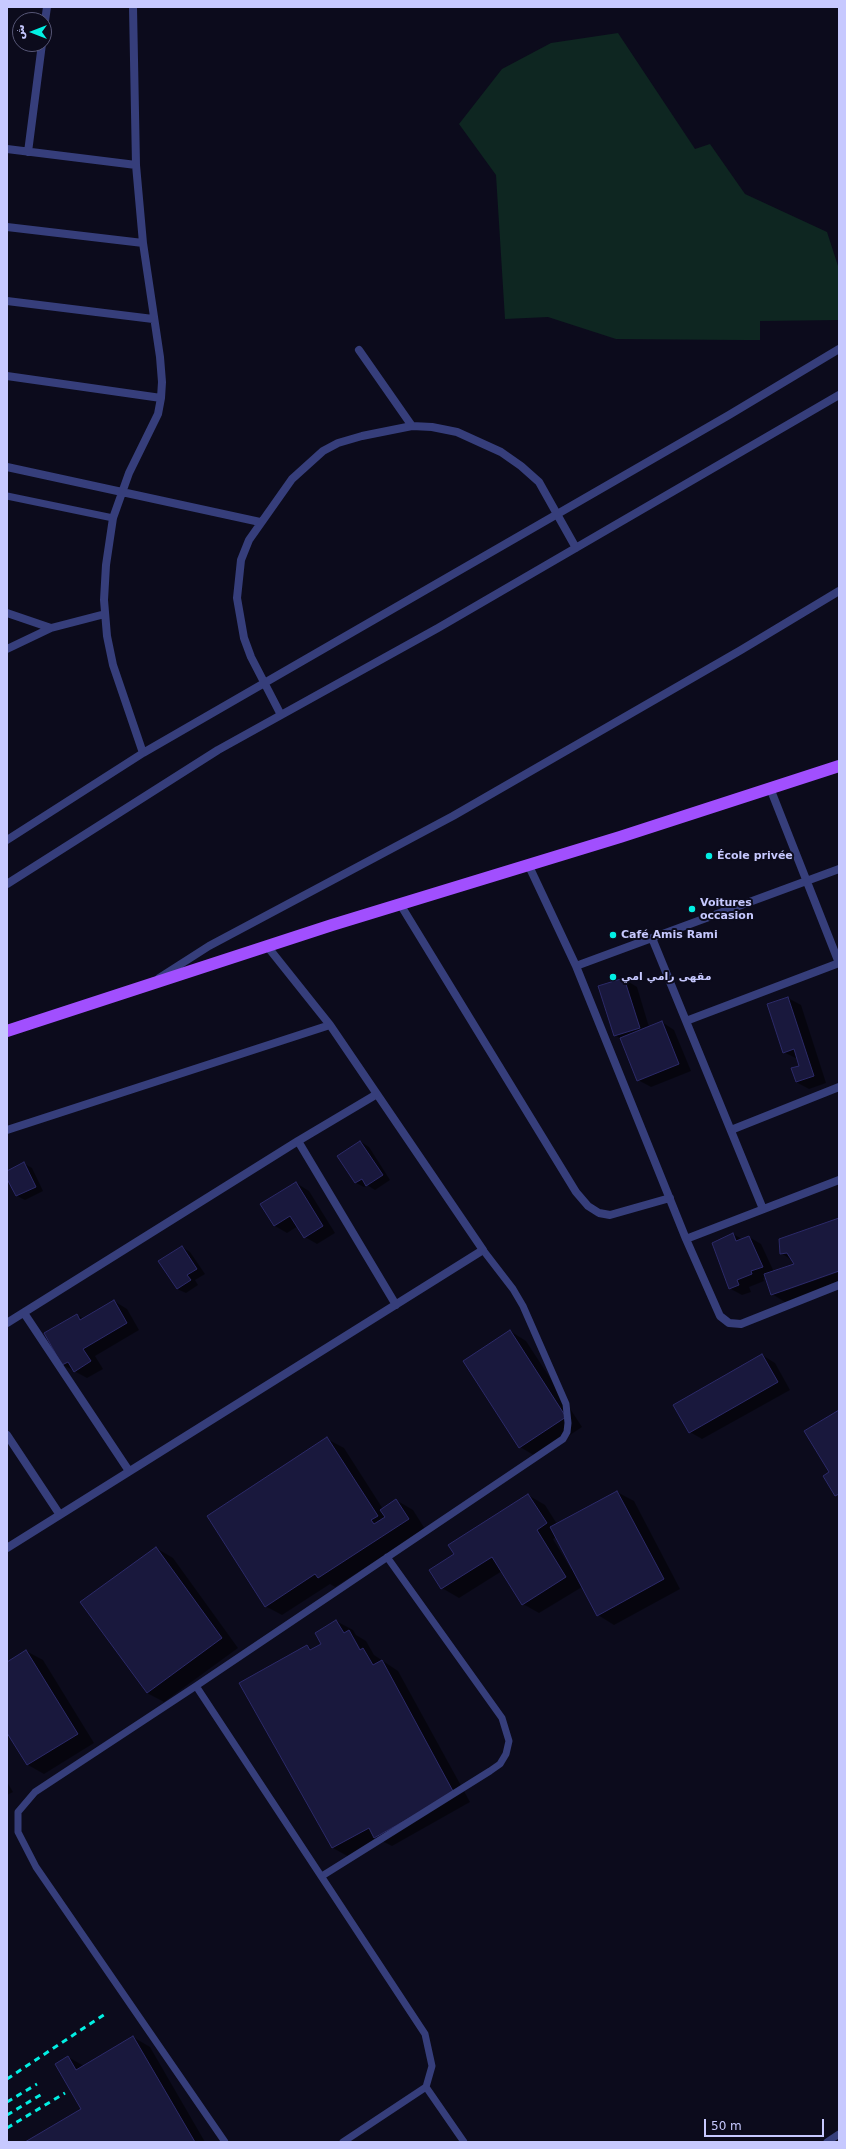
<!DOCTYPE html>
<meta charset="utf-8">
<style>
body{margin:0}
#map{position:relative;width:846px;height:2149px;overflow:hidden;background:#0c0b1c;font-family:"DejaVu Sans","Noto Sans Arabic",sans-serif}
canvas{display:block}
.frame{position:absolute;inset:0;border:8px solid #c7c9ff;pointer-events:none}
.north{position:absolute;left:12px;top:12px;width:40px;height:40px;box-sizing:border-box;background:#0c0b1c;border:1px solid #575777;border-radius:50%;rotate:270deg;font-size:11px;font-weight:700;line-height:16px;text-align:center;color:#c7c9ff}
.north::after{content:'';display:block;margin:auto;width:14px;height:18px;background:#02efe3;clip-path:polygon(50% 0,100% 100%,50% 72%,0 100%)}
.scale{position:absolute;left:704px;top:2119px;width:120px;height:18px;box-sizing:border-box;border:2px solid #c7c9ff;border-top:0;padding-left:5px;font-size:12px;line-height:14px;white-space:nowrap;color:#c7c9ff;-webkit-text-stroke:3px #0c0b1c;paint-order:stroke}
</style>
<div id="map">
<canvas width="846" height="2149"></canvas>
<div class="frame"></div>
<div class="north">ش</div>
<div class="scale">50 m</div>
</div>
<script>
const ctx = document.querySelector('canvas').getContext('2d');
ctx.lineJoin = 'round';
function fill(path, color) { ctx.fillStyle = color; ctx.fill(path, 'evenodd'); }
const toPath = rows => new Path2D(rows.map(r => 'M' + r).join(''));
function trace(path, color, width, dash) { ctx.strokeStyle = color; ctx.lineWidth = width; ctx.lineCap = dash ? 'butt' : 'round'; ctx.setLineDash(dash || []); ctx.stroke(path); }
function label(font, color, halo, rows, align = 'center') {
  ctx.font = font + ' "DejaVu Sans","Noto Sans Arabic",sans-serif'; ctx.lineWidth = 4; ctx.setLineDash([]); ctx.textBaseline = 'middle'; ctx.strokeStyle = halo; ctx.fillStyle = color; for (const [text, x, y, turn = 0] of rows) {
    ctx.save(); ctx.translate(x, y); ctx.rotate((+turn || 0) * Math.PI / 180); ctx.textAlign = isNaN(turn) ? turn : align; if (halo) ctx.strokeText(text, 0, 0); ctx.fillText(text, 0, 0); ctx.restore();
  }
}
fill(toPath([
 [618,33,695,149,710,144,745,194,827,232,839,269,839,320,760,321,760,340,744,340,616,339,548,317,505,319,496,175,459,124,502,69,551,43]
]), '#0e2621');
fill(toPath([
 [624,979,637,987,649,1027,662,1022,674,1030,691,1071,651,1087,638,1080,622,1039,614,1035],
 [788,998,801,1005,826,1083,809,1089,796,1082,800,1066,798,1059,783,1052],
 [361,1142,369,1147,390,1180,375,1190,367,1185,364,1187,356,1183,339,1157],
 [23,1163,32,1168,43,1191,25,1200,17,1196,7,1176,7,1172],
 [296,1183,309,1191,335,1233,317,1244,305,1237,298,1226,287,1233,275,1226,262,1205],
 [839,1219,839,1270,782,1290,782,1292,839,1272,839,1286,788,1304,772,1294,766,1277,763,1278,764,1281,749,1287,751,1292,742,1295,729,1288,733,1234,742,1239,749,1237,761,1244,774,1272,796,1264,793,1261,781,1253],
 [182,1247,190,1252,205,1274,195,1280,198,1285,186,1293,177,1289],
 [114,1301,127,1309,139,1330,95,1356,103,1369,87,1378,63,1365,45,1334,77,1315,84,1319],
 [510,1331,526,1341,582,1427,537,1457,520,1447],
 [762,1355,775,1363,790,1390,702,1439,690,1432],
 [327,1439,344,1448,383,1509,396,1500,413,1510,425,1529,335,1587,330,1584,282,1615,265,1606],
 [617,1492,634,1501,680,1589,614,1625,598,1615,582,1587,539,1613,523,1604,502,1571,459,1598,442,1588,430,1570,455,1554,528,1495,545,1505,557,1524],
 [556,1537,573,1568,571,1569,553,1539],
 [156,1548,173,1558,238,1648,164,1702,147,1693],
 [336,1621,353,1630,356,1635,366,1641,374,1655,398,1671,470,1802,392,1846,380,1840,349,1857,333,1848,307,1646,313,1650,322,1644,317,1634],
 [352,1638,354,1638,364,1654,362,1655],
 [26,1651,43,1660,94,1743,44,1774,28,1765,10,1737,7,1739,7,1663],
 [7,1782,13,1792,7,1795],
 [133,2037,150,2047,205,2142,27,2142,83,2109,68,2057,84,2066]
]), '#0007');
const building = toPath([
 [624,978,640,1028,614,1036,598,986,624,978],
 [788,997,814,1076,796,1082,791,1068,799,1066,794,1049,783,1053,767,1004,788,997],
 [662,1021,679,1064,637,1081,620,1038,662,1021],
 [360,1141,383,1175,366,1186,362,1179,355,1183,337,1156,360,1141],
 [24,1162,36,1187,16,1196,7,1179,7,1171,24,1162],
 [296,1182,323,1226,304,1238,290,1216,274,1226,260,1204,296,1182],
 [839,1218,839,1271,771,1295,764,1274,794,1264,787,1253,780,1254,779,1239,839,1218],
 [733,1233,736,1241,749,1236,763,1267,751,1271,752,1274,737,1280,739,1285,729,1289,712,1243,733,1233],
 [182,1246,197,1269,187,1275,191,1280,177,1289,158,1261,182,1246],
 [114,1300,127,1323,83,1349,91,1361,74,1372,68,1362,62,1365,44,1333,77,1314,80,1320,114,1300],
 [510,1330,566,1417,519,1448,463,1361,510,1330],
 [762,1354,778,1382,689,1433,673,1405,762,1354],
 [839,1410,839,1494,835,1496,823,1476,829,1472,804,1431,839,1410],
 [327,1437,378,1516,371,1520,374,1524,385,1517,380,1510,396,1499,409,1519,318,1578,315,1574,265,1607,207,1516,327,1437],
 [617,1491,664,1579,597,1616,550,1527,617,1491],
 [528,1494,547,1523,537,1530,566,1577,522,1605,492,1557,441,1589,429,1570,454,1554,448,1545,528,1494],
 [156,1547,222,1638,147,1693,80,1602,156,1547],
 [336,1620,344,1633,349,1630,360,1650,363,1648,373,1665,382,1660,454,1793,374,1838,369,1828,332,1848,239,1683,307,1645,310,1650,321,1644,315,1633,336,1620],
 [26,1650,78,1734,27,1765,7,1733,7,1662,26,1650],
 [133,2036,195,2142,25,2142,81,2109,55,2064,68,2056,76,2070,133,2036]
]);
fill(building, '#19183d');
trace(building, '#2c2a69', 1);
trace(toPath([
 [7,496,113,518],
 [196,1686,425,2034,432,2066,426,2087,343,2142],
 [322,1876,490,1771,500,1764,506,1754,509,1741,502,1718,387,1557],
 [426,2087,464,2142],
 [225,2142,36,1867,18,1832,18,1812,35,1792,196,1686,563,1439,567,1432,568,1423,566,1404,523,1306,513,1289,483,1250],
 [827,2142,839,2134]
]), '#363e7b', 7);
trace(toPath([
 [133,7,136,165,143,243,160,357,162,382,161,398,158,414,129,473,113,518,106,565,104,600,107,636,113,665,143,753],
 [44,28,47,7],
 [7,149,136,165],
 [28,152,42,44],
 [7,227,143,243],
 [7,301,153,319],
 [359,350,412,426],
 [7,376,161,398],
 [7,467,260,522],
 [7,613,51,628],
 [7,649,51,628,105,614],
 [281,715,251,657,244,638,237,598,241,560,249,540,292,479,323,451,338,443,362,436,412,426,432,427,457,432,501,452,521,466,539,482,576,548],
 [770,788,839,963],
 [7,840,143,753,729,415,839,349],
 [528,864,576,966,686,1239,720,1316,729,1323,741,1324,839,1285],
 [7,884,218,750,438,628,839,395],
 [400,904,576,1192,588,1206,599,1213,610,1215,670,1198],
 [652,938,763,1209],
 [576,966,839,869],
 [159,978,209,946,453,816,741,650,839,591],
 [686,1021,839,963],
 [7,1130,330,1025],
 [731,1130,839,1087],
 [298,1141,396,1305],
 [686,1239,839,1180],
 [24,1313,129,1471],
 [7,1323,298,1141,377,1094],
 [7,1435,60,1515],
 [7,1548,483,1250,330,1025,267,946]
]), '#363e7b', 8);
trace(toPath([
 [7,1031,332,925,620,837,839,766]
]), '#a14ffe', 12);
trace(toPath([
 [7,2079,105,2014],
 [7,2102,37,2084],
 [7,2115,42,2094],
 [7,2128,65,2093]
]), '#02efe3', 3, [6, 5]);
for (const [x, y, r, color] of [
 [709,856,4,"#02efe3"],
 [692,909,4,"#02efe3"],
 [613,935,4,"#02efe3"],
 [613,977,4,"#02efe3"]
]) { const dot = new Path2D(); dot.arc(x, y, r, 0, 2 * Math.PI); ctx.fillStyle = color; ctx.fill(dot); trace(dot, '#0c0b1c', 1.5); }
label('bold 11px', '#c7c9ff', '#0c0b1c', [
 ["École privée",717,856],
 ["Voitures",700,903],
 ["occasion",700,916],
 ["Café Amis Rami",621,935],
 ["مقهى رامي امي",621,977]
], 'left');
</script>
